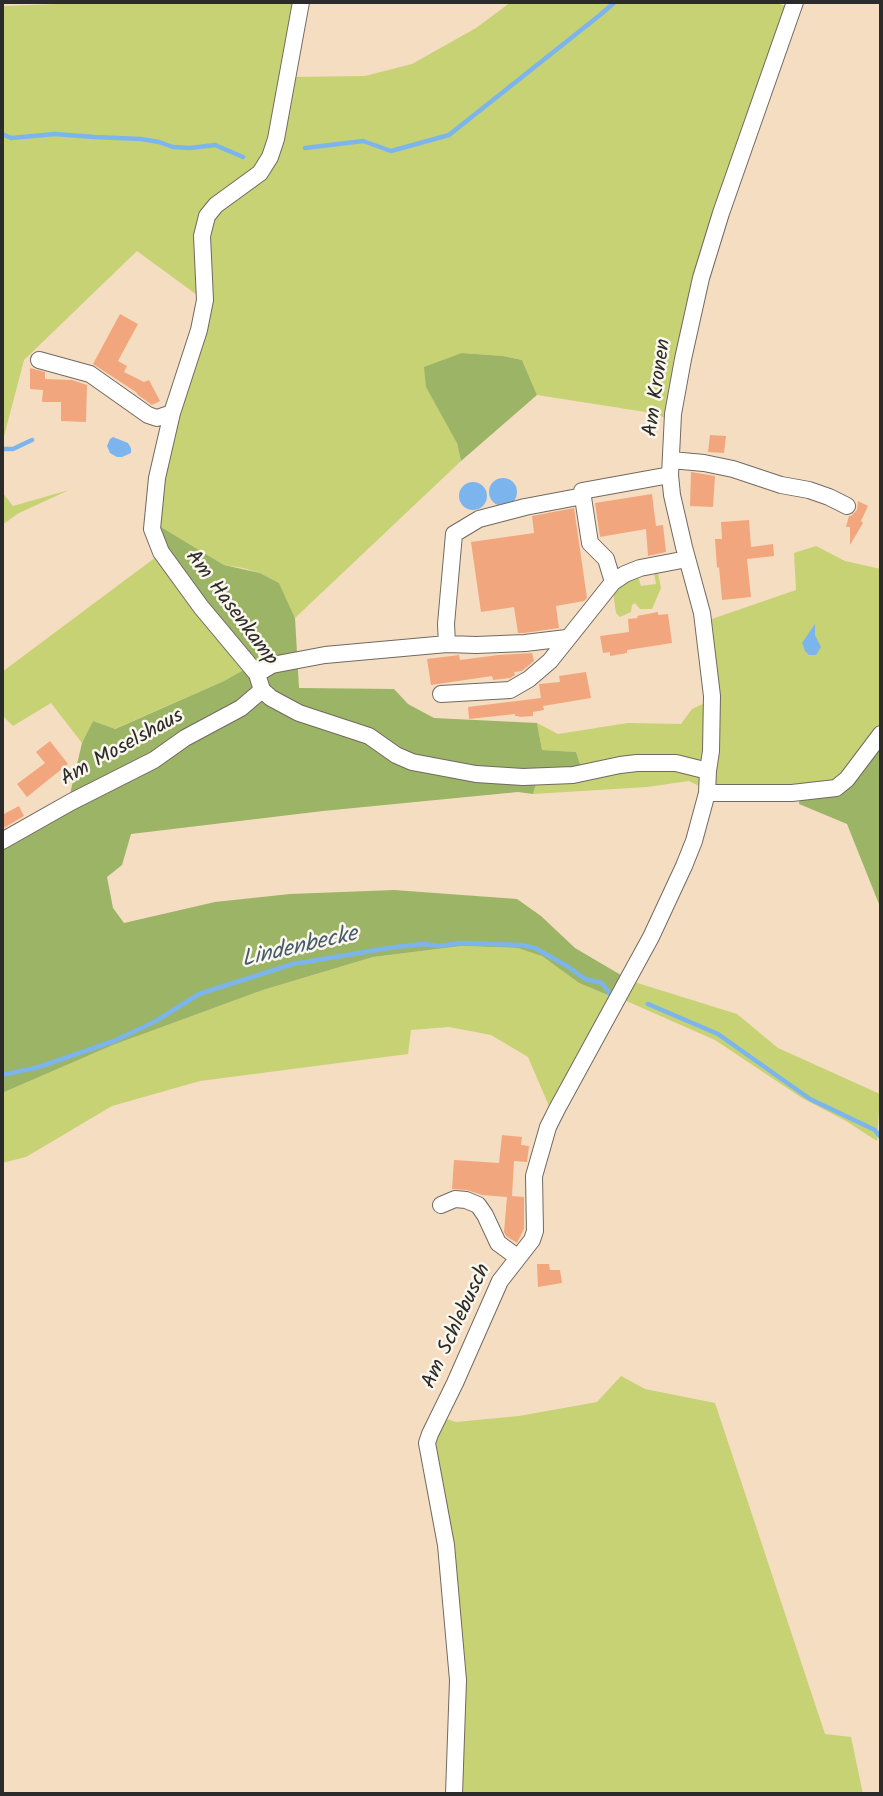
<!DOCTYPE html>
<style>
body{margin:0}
#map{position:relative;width:883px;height:1796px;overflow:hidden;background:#f5ddc2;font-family:Kalam,sans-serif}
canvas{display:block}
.frame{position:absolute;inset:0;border:4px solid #2b2b2b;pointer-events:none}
</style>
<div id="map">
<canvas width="883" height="1796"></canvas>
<div class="frame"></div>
</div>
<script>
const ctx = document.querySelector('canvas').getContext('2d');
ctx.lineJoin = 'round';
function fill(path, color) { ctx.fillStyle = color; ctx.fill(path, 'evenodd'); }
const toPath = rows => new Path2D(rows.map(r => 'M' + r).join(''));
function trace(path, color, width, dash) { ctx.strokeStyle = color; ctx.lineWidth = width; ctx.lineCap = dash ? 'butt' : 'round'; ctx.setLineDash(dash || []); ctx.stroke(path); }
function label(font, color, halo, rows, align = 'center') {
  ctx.font = font + ' Kalam,sans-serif'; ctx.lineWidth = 5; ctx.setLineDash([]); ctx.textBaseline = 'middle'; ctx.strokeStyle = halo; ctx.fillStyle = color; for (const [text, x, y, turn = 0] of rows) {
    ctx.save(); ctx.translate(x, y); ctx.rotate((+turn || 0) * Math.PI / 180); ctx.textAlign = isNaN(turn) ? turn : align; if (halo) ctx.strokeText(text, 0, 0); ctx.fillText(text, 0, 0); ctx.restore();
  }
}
fill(toPath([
 [115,2,298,2,270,155,217,200,197,295,137,251,24,360,2,444,2,6],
 [511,2,772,2,789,7,668,419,652,413,537,395,522,360,503,356,462,353,457,443,461,461,295,618,279,583,260,573,243,568,224,565,156,524,175,422,194,363,206,236,213,218,262,175,290,77,365,76,412,64,476,28],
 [69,490,19,513,2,525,2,492,13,506],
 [816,546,845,561,881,569,881,730,837,784,725,790,712,784,706,621,796,590,794,553],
 [160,554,247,668,224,681,114,729,93,721,82,743,51,703,13,726,2,715,2,672],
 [654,573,658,573,661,588,652,609,640,609,635,603,632,605,631,612,620,617,616,613,613,592,628,579,638,576,641,586,656,584],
 [709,701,707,755,695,763,581,767,576,752,542,750,537,723,558,734,628,723,681,724,692,709],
 [663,767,699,776,702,782,699,786,689,781,647,787,533,794,537,780],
 [462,946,518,948,530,951,542,956,579,983,615,998,543,1122,549,1106,528,1057,491,1035,449,1027,411,1030,408,1054,200,1081,112,1106,26,1157,2,1163,2,1093,113,1045,263,990,373,957],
 [631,981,737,1014,778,1048,880,1094,877,1141,846,1121,802,1098,715,1040,622,999],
 [621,1376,645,1389,715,1403,825,1734,851,1737,863,1794,456,1794,461,1707,431,1449,441,1417,456,1422,519,1416,597,1402]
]), '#c6d273');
fill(toPath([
 [462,353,503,356,522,360,537,395,461,461,457,443,426,387,424,367],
 [156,524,224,565,260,573,279,583,295,618,299,688,394,689,408,704,434,718,537,723,542,750,576,752,581,767,539,773,533,794,518,792,323,811,131,834,122,865,107,877,113,908,124,923,215,902,290,894,394,890,517,899,541,916,575,948,626,978,615,998,579,983,542,956,518,948,462,946,373,957,263,990,113,1045,2,1093,2,843,70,794,82,743,93,721,115,729,224,681,247,668,163,549],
 [881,740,881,909,847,824,799,804,800,795,832,794]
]), '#9cb465');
fill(toPath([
 [113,437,128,443,131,448,131,453,122,457,117,457,110,453,107,446,110,439],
 '489 492a14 14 0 1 1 28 0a14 14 0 1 1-28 0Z',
 '459 496a14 14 0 1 1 28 0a14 14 0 1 1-28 0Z',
 [815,624,815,635,821,647,816,655,809,655,805,651,802,643]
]), '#7cb5ed');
trace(toPath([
 [2,134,11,138,55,134,94,137,141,139,159,142,173,147,190,148,215,145,243,157],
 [305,148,363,141,391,151,449,135,600,15,615,2],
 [2,449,13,449,32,440],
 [648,1004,718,1034,810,1099,875,1130,881,1138],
 [2,1075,39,1067,114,1041,156,1021,199,994,293,964,395,947,423,944,439,946,461,943,521,945,535,948,567,966,585,979,602,983,610,994]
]), '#7cb5ed', 4.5);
fill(toPath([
 [120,314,138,324,118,361,127,366,124,372,144,382,149,380,160,401,152,405,138,395,136,392,93,364],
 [30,368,45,372,45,379,72,380,87,385,86,422,61,421,61,402,42,402,43,390,30,389],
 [710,435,726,436,724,453,708,452],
 [691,472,715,476,713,507,690,506],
 [652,494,656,526,663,525,666,552,648,556,646,529,600,537,595,503],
 [858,501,868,506,861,521,863,523,850,545,850,527,846,527,849,516,851,516,857,510],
 [574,508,587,598,584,601,556,606,559,628,524,633,518,633,514,607,481,612,471,542,534,533,532,516],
 [749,520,751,547,773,544,774,556,747,559,751,597,722,600,719,567,717,568,715,539,722,539,721,522],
 [658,612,658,615,668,614,672,643,627,650,627,653,610,656,610,652,603,653,600,636,629,632,628,619,638,618,637,616],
 [532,653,534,661,522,671,514,672,515,675,510,678,493,680,492,676,431,685,427,659,459,655,460,660,498,655],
 [586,672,591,698,543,706,544,710,533,712,533,716,519,717,519,716,515,716,515,714,469,719,468,707,541,698,539,684,560,682,559,676],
 [50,741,68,764,27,797,17,784,45,763,36,752],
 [19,806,24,816,2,829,2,815],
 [502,1135,522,1137,521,1145,529,1146,527,1162,514,1161,512,1196,524,1197,524,1229,517,1243,506,1236,504,1232,507,1197,482,1195,467,1190,452,1189,454,1160,499,1163],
 [537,1264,549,1264,550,1270,560,1270,562,1283,538,1287]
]), '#f2a67d');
const minor = toPath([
 [301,2,276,139,270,157,260,173,216,205,207,216,202,236,205,300,199,330,172,413,157,478,152,529,161,552,201,607,257,674,262,690,271,698,299,713,369,736,396,755,412,762,476,774,523,777,573,775,620,765,637,763,676,763,708,771],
 [39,360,90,374,148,415,157,418,172,413],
 [671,460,704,463,733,469,781,485,809,490,829,497,847,506],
 [670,475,582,491,590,543,606,559,613,582,625,574,640,568,687,559],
 [567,638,525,643,476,645,447,644,446,624,454,534,479,519,525,507,583,496],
 [257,674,272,665,325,655,447,644],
 [441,694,510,690,529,679,550,661,613,582],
 [707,793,792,793,836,788,847,779,881,734],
 [2,841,71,802,154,760,185,738,241,708,262,690],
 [441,1205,455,1199,466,1200,478,1205,485,1215,498,1243,517,1257],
 [454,1794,458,1680,446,1545,427,1443,430,1434,455,1383,500,1281,532,1240,535,1231,534,1176,548,1127,557,1109,651,937,684,866,694,841,707,793,708,771,711,751,712,696,702,613,684,547,672,495,670,475,673,414,683,359,701,278,721,213,795,2]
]);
trace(minor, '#726960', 18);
trace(minor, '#fff', 16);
label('21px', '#2b2b2b', '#fbf7ec', [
 ["Am Kronen",659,388,-82],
 ["Am Hasenkamp",230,609,53],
 ["Am Moselshaus",123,749,-29],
 ["Am Schlebusch",458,1327,-65]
]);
label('italic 23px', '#475b6f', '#fbf7ec', [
 ["Lindenbecke",300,949,-13]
]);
</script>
